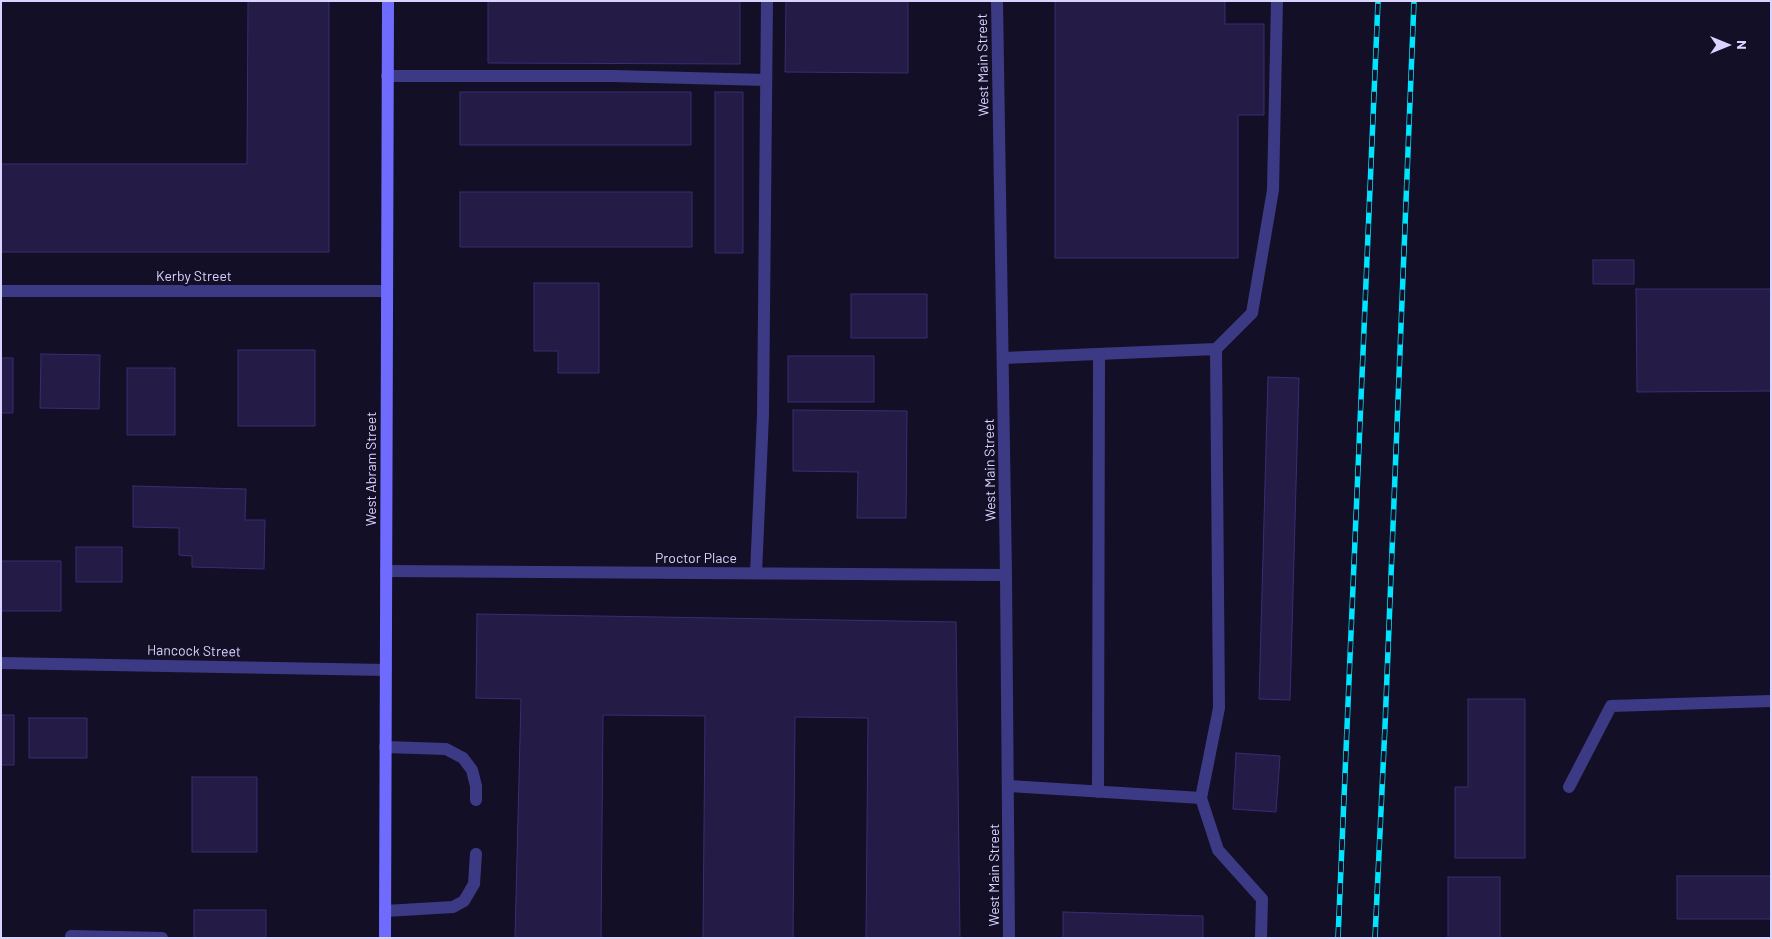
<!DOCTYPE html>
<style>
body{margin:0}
#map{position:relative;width:1772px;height:939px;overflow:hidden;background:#130f26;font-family:Barlow,sans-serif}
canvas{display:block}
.frame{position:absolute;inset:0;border:2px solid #d9d4ff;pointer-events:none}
.north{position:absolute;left:1702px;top:20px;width:50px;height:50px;-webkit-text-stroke:4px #130f26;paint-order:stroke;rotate:90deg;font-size:14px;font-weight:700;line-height:20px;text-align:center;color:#d9d4ff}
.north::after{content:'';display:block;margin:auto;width:18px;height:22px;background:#d9d4ff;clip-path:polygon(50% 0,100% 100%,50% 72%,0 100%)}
</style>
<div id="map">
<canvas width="1772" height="939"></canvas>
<div class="frame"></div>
<div class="north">N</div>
</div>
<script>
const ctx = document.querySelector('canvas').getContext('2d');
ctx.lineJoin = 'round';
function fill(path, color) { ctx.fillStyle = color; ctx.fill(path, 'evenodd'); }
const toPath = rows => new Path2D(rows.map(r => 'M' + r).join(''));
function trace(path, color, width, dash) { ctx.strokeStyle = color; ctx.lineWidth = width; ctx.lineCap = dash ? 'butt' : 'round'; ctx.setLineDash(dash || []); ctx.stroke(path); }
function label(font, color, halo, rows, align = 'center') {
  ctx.font = font + ' Barlow,sans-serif'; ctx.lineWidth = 4.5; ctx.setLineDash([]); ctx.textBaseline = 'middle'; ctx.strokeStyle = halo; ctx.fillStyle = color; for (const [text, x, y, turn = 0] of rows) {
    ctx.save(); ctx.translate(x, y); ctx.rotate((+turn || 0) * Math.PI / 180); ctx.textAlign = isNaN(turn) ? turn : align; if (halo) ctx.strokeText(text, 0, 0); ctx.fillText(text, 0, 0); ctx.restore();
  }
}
const building = toPath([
 [248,1,329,1,329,252,1,252,1,164,247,164,248,1],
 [488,1,740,1,740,64,488,63,488,1],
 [786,1,908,1,908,73,785,72,786,1],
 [1055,1,1225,1,1225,24,1264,24,1264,115,1238,115,1238,258,1055,258,1055,1],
 [460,92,691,92,691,145,460,145,460,92],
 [715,92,743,92,743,253,715,253,715,92],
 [460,192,692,192,692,247,460,247,460,192],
 [1593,260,1634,260,1634,284,1593,284,1593,260],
 [534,283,599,283,599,373,558,373,558,351,534,351,534,283],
 [1636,289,1771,289,1771,391,1637,392,1636,289],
 [851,294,927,294,927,338,851,338,851,294],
 [238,350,315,350,315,426,238,426,238,350],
 [41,354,100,355,99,409,40,408,41,354],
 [788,356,874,356,874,402,788,402,788,356],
 [1,358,13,358,13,413,1,413,1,358],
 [127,368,175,368,175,435,127,435,127,368],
 [1268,377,1299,378,1290,700,1259,699,1268,377],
 [793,410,907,411,906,518,857,518,858,472,793,471,793,410],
 [133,486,246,489,245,520,265,520,264,569,192,567,192,556,179,555,179,528,133,527,133,486],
 [76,547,122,547,122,582,76,582,76,547],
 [1,561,61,561,61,611,1,611,1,561],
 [477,614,956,622,960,938,866,938,868,718,795,717,793,938,703,938,705,716,603,715,601,938,515,938,521,699,476,698,477,614],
 [1468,699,1525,699,1525,858,1455,858,1455,787,1468,787,1468,699],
 [1,715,14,715,14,765,1,765,1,715],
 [29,718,87,718,87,758,29,758,29,718],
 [1236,753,1280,756,1276,812,1233,809,1236,753],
 [192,777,257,777,257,852,192,852,192,777],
 [1677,876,1771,876,1771,919,1677,919,1677,876],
 [1448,877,1500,877,1500,938,1448,938,1448,877],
 [194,910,266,910,266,938,194,938,194,910],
 [1063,912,1203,916,1203,938,1063,938,1063,912]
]);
fill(building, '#241b47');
trace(building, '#3b2d73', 1);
trace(toPath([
 [387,76,613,76,766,80],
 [1216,349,1252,313,1273,190,1277,1],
 [1003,358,1216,349,1219,708,1201,798],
 [756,573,763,415,767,1],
 [385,747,446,749,463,758,472,770,476,786,476,800],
 [1009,786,1201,798,1218,850,1262,899,1261,938],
 [1569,787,1611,706,1771,701],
 [1098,792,1099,354],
 [385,911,453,907,464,901,474,884,476,854],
 [71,936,162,938]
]), '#3d3a85', 12);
trace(toPath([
 [997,1,1006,575,1009,938],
 [1,291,387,291],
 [386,571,1006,575],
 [1,663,386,670]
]), '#3d3a85', 12);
trace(toPath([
 [385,938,388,1]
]), '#6f6bff', 12);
const rail = toPath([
 [1338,938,1378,1],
 [1375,938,1385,726,1414,1]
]);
trace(rail, '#00e5ff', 5.5);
trace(rail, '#130f26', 4, [11]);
label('14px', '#d9d4ff', '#130f26', [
 ["West Main Street",983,65,-91],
 ["Kerby Street",194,276],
 ["West Abram Street",371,469,-90],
 ["West Main Street",990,470,-91],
 ["Proctor Place",696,558],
 ["Hancock Street",194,651,1],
 ["West Main Street",994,875,-90]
]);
</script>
